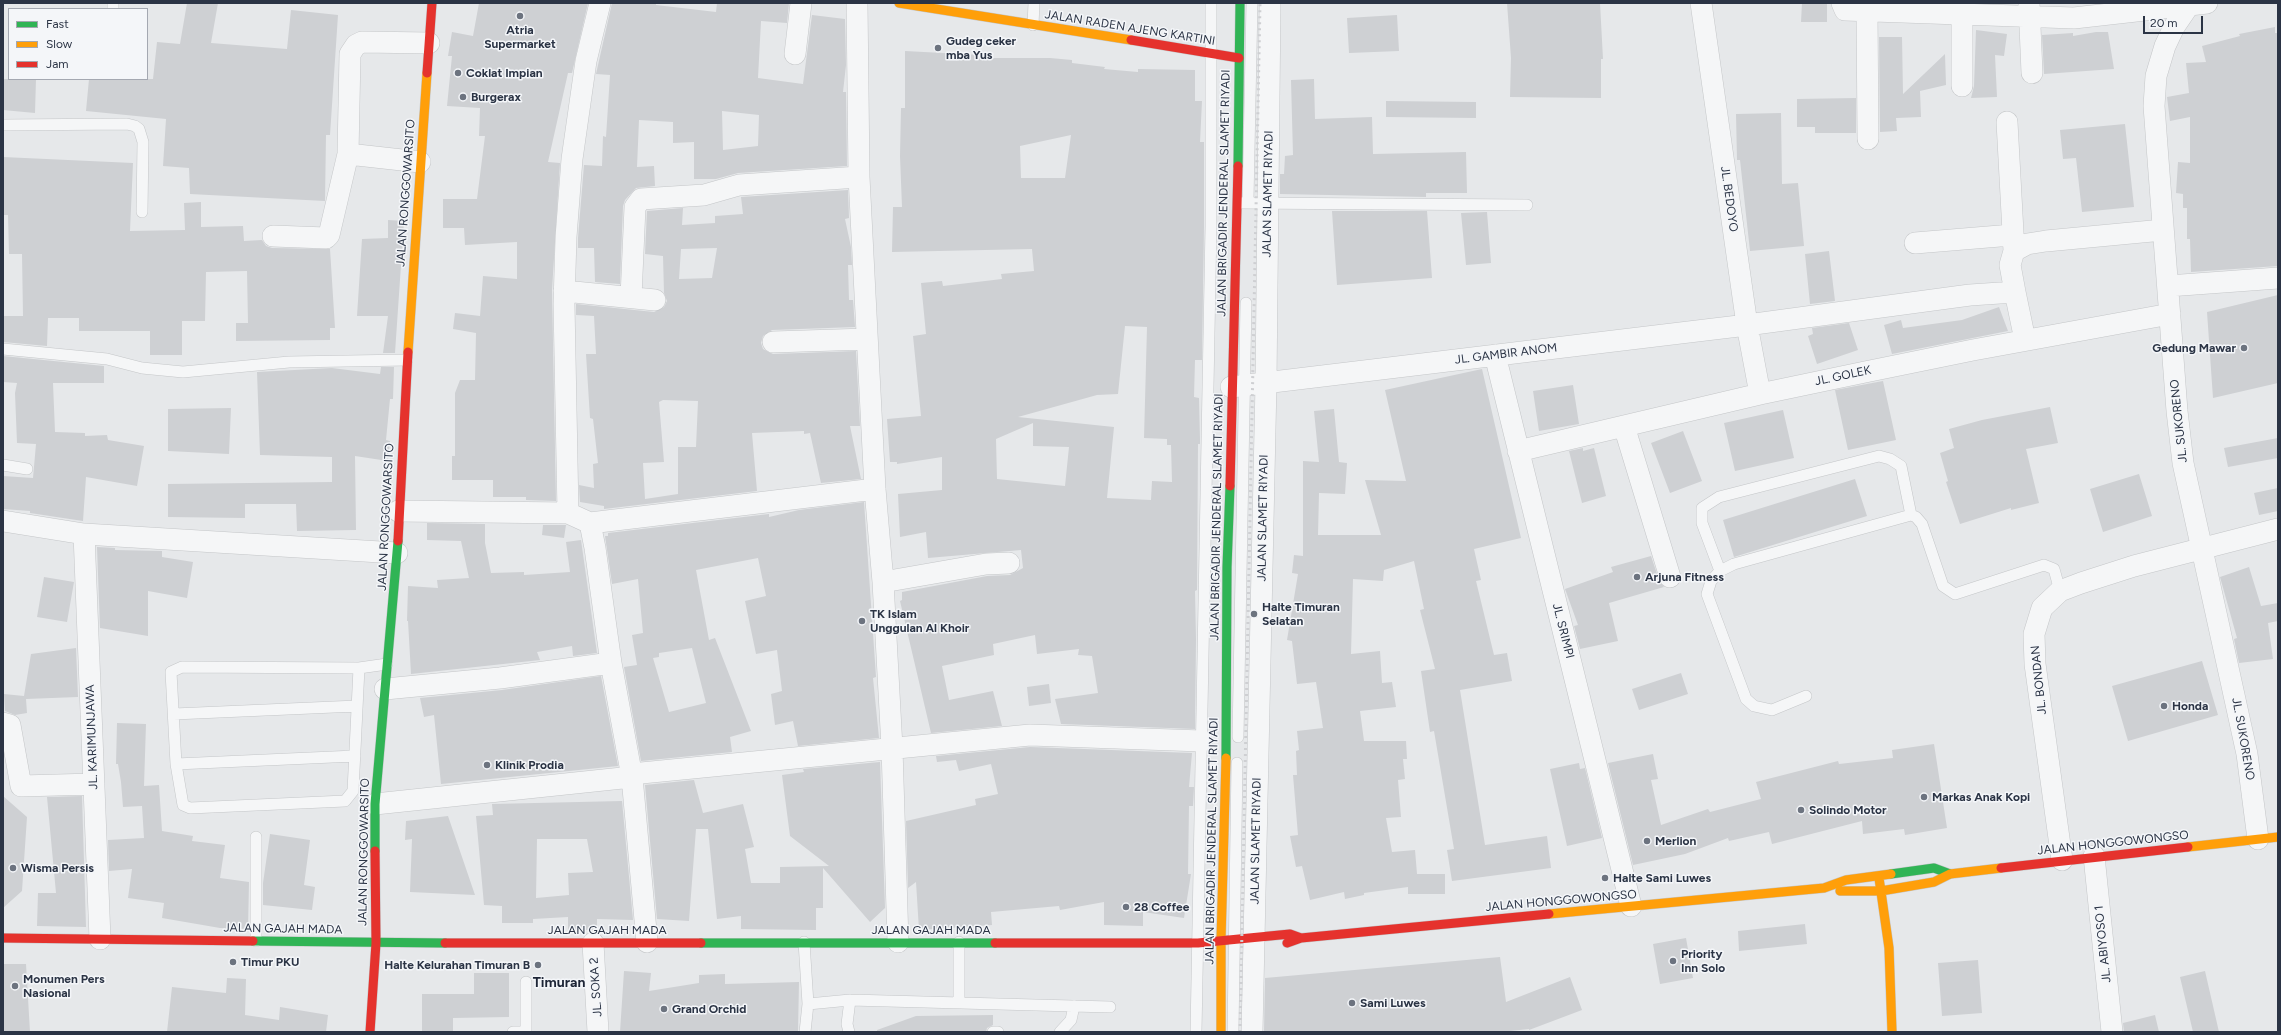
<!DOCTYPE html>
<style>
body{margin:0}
#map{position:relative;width:2281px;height:1035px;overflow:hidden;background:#e6e8ea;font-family:Figtree,sans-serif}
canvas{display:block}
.frame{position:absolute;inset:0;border:4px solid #2b3445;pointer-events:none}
.legend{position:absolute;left:8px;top:8px;width:140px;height:72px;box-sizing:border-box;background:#f4f6f9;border:1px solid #a4a8b1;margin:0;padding:5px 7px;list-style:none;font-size:12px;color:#2b3445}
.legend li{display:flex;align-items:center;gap:8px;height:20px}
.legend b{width:20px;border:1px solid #a4a8b1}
.scale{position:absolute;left:2143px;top:16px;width:60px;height:18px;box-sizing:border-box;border:2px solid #2b3445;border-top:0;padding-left:5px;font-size:12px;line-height:14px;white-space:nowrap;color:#2b3445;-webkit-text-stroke:3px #f4f6f9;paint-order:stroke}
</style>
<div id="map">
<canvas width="2281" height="1035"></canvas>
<div class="frame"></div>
<ul class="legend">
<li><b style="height:5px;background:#30b455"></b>Fast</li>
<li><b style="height:5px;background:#ff9f0a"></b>Slow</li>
<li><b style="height:5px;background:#e5322d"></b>Jam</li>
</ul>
<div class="scale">20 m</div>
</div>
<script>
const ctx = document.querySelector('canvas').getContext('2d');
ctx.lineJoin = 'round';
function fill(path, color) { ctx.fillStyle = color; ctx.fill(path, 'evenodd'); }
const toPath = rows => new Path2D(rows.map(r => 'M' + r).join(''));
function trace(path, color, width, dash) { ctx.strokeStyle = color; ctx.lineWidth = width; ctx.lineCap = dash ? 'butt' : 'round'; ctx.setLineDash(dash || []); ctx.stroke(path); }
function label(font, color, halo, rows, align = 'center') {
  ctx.font = font + ' Figtree,sans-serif'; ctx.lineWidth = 3; ctx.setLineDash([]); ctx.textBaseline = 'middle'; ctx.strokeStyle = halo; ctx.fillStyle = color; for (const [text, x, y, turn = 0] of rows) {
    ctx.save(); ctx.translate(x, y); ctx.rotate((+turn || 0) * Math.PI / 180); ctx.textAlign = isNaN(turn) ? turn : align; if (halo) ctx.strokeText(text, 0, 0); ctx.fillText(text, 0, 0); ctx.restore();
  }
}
fill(toPath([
 [187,3,218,3,211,43,287,49,291,10,338,15,330,135,326,135,325,201,190,194,189,168,163,166,166,119,86,111,89,79,153,79,157,42,180,44],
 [479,3,588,3,572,73,568,73,548,162,560,163,552,290,556,501,526,500,526,497,493,497,493,480,452,480,452,456,455,456,455,393,460,380,475,380,476,333,453,329,455,313,480,316,483,276,517,279,517,242,465,245,464,228,443,228,443,199,477,199,485,136,479,136,480,108,447,106,452,56,448,56,452,32,473,36],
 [612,3,656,3,656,5,716,12,717,3,789,3,787,23,761,21,758,78,803,84,812,15,845,19,846,65,843,92,846,92,847,166,738,173,716,179,694,179,694,142,673,143,673,122,639,120,637,167,654,166,655,186,636,188,625,200,623,206,620,284,595,282,594,248,578,248,578,238,584,165,602,166,603,136,606,137,610,75,596,74],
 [722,111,759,115,758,146,723,150],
 [1507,3,1600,3,1603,59,1601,59,1601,98,1510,97,1511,58],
 [1802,3,1827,3,1827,22,1801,22],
 [1397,15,1399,51,1349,53,1347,18],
 [2275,27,2275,33,2278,33,2278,266,2191,272,2190,239,2187,239,2187,208,2183,208,2183,194,2176,193,2178,162,2190,163,2190,117,2170,121,2167,97,2189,93,2186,63,2206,62,2202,46,2240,36,2239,34],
 [1976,30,2007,34,2004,56,1995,55,1997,97,1971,98,1974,86],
 [2096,32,2108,32,2114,69,2044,74,2042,35,2073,33,2073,36],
 [1879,37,1902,37,1903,94,1945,54,1946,85,1920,91,1921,117,1896,118,1897,131,1880,132],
 [905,51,981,55,980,58,1050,58,1072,60,1072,63,1105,67,1104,69,1138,72,1138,69,1195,70,1195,101,1202,101,1200,142,1204,142,1204,226,1202,360,1195,360,1194,397,1199,398,1200,440,1200,444,1198,444,1197,590,1195,591,1196,639,1195,729,1061,724,1055,699,1098,693,1092,656,1078,655,1079,649,1037,654,1035,635,993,644,994,655,942,666,949,700,993,691,1002,726,931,733,900,601,902,600,902,592,987,576,1010,575,1023,568,1021,550,928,558,926,532,900,537,898,494,942,490,942,457,897,464,897,462,890,462,887,419,921,416,913,336,926,334,921,283,942,281,943,286,1002,279,1001,274,1034,271,1032,249,892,252,893,207,902,207,900,156,901,108,905,108],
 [1071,135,1065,178,1021,178,1020,146],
 [1125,326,1147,327,1144,438,1167,439,1167,445,1171,445,1172,482,1152,481,1151,500,1107,498,1114,427,1018,417,1097,395,1118,394],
 [1033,423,1033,446,1069,447,1065,486,997,479,996,439],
 [3,79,36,79,35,113,3,110],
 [1314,79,1315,119,1372,117,1373,154,1466,152,1467,193,1426,193,1426,197,1280,194,1280,174,1284,174,1285,156,1293,155,1291,80],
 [1856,98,1856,133,1815,133,1815,127,1797,127,1797,99],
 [1386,101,1476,102,1476,118,1386,117],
 [1781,113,1782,184,1798,183,1804,246,1750,251,1740,160,1737,160,1736,114],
 [2125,124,2134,207,2082,212,2076,158,2063,159,2060,130],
 [3,157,133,163,130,231,185,230,184,203,201,202,201,227,243,226,244,241,262,240,266,246,272,248,330,249,335,328,330,328,330,340,236,341,236,323,248,323,247,271,206,272,205,321,182,321,182,355,150,355,150,331,79,331,79,318,48,318,47,346,3,342,3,316,23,316,22,254,9,254,8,215,3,215],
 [848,190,849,218,845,219,851,247,852,265,848,265,849,300,853,300,855,327,772,330,763,336,761,343,763,349,773,354,856,351,860,426,850,426,861,479,821,483,810,433,804,434,804,431,752,433,757,491,604,509,604,506,580,502,579,485,594,488,593,464,598,463,593,419,590,418,586,354,596,354,594,316,576,315,576,304,654,312,664,307,667,301,664,293,663,256,645,254,647,211,683,208,682,225,715,223,715,216,743,214,741,197],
 [717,248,712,278,679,279,681,249],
 [663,400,698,401,696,447,678,447,678,494,645,499,643,463,664,462,659,402],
 [1332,211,1427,211,1432,278,1337,285],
 [1487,212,1491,263,1466,265,1461,213],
 [388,220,404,221,395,353,383,353,388,316,357,316,362,239,388,238],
 [1829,251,1835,301,1810,304,1805,254],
 [2278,295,2278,383,2213,398,2207,312],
 [1999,307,2008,331,1892,354,1884,325,1901,320,1903,328,1962,320],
 [1849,323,1858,350,1817,364,1808,336,1813,334,1812,328],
 [3,356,104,366,104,383,53,383,55,432,85,433,85,436,107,435,108,440,144,446,137,486,86,477,83,521,30,513,30,511,3,509,3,476,33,478,36,444,17,443,15,393,17,383,3,382],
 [381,367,394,367,393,399,390,399,386,440,390,441,388,461,355,456,356,530,297,531,296,504,245,504,245,518,168,517,168,484,332,482,332,457,260,455,257,372,332,368,380,374],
 [1482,369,1521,538,1474,549,1481,580,1476,581,1494,655,1507,653,1512,681,1460,690,1485,845,1547,836,1551,868,1452,881,1447,850,1454,849,1434,731,1430,732,1421,671,1435,669,1420,610,1424,609,1414,561,1384,570,1383,581,1353,579,1351,654,1380,651,1382,683,1392,682,1396,707,1360,711,1364,741,1406,741,1407,759,1403,759,1405,779,1398,780,1401,817,1386,818,1392,852,1415,850,1417,874,1445,874,1445,894,1408,894,1408,887,1364,893,1364,895,1345,899,1344,892,1310,900,1302,866,1296,867,1290,836,1298,835,1293,775,1297,775,1296,751,1299,750,1297,731,1323,728,1316,682,1297,684,1292,641,1287,640,1298,574,1292,573,1294,555,1303,556,1303,461,1319,462,1314,411,1334,409,1339,462,1347,463,1345,494,1319,493,1318,535,1381,535,1365,480,1406,481,1385,390],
 [1883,381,1896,440,1848,450,1835,390],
 [1573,385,1579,424,1539,431,1533,391],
 [2050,407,2058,443,2026,449,2039,503,2011,510,2011,508,1960,524,1946,482,1948,481,1940,453,1954,448,1949,429,1982,420],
 [231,408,229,454,168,451,168,409],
 [1783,410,1794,458,1735,471,1724,423],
 [1683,431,1702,481,1670,493,1651,443],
 [2278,438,2278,458,2228,467,2224,448],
 [1583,448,1583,451,1594,448,1606,496,1582,503,1569,451],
 [2139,474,2152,516,2103,532,2090,489],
 [1855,479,1867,516,1734,557,1723,520],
 [2278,488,2278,511,2259,515,2254,493],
 [864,502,876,677,873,678,879,738,798,746,793,721,775,725,771,694,782,691,777,650,756,654,745,601,766,596,758,558,696,570,709,640,715,638,751,731,730,737,732,752,641,761,624,667,637,665,632,635,643,633,638,579,612,584,605,536,608,536,608,533,769,514,769,517,799,510],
 [692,648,706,703,669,712,653,658,659,657,659,653],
 [427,523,485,524,485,543,491,573,524,572,524,575,570,572,566,542,581,540,597,653,573,656,572,646,537,652,540,660,411,674,408,621,407,621,408,586,438,588,437,580,469,578,461,541,427,540],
 [543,525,566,525,564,538,542,535],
 [97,547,115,548,115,550,162,551,162,557,193,562,187,598,148,591,148,636,100,628],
 [1651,556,1659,580,1664,587,1609,603,1618,641,1580,649,1574,626,1578,625,1565,589,1613,572,1611,567],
 [2249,567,2261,606,2278,603,2278,621,2268,623,2273,659,2239,663,2234,639,2237,638,2220,577],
 [44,577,74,582,67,622,37,617],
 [76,648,78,697,26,699,27,713,15,715,5,711,4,694,24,696,31,654],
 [2202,661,2218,715,2128,741,2112,686],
 [1681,673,1688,694,1639,710,1632,689],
 [601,676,618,766,441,784,434,715,424,717,420,698,502,690],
 [1049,684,1051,703,1029,706,1027,687],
 [117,723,146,724,144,786,159,785,162,831,193,836,192,841,225,845,220,878,249,882,248,929,220,928,162,918,164,903,128,898,132,869,109,871,108,840,144,838,142,806,123,807,121,782,118,764,116,764],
 [1934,744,1947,828,1905,835,1904,829,1863,834,1862,821,1772,844,1769,832,1729,841,1728,838,1685,854,1633,865,1608,763,1653,754,1658,779,1651,780,1661,825,1708,809,1710,812,1761,799,1756,782,1838,761,1839,764,1893,758,1892,750],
 [1030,747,1192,753,1189,787,1194,787,1193,806,1189,806,1188,874,1191,874,1184,918,1143,912,1143,926,1104,925,1104,902,1060,910,1059,906,991,912,992,925,919,930,916,882,908,888,906,821,976,805,975,799,998,794,991,764,959,771,956,760,937,762,936,756],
 [880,762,885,908,870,922,823,868,823,908,816,908,816,930,741,929,741,916,717,919,708,829,696,829,689,921,657,919,645,785,694,780,703,813,743,804,754,847,745,849,751,883,780,883,780,867,829,866,790,836,782,775,804,772,803,769],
 [1579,763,1580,769,1585,768,1602,838,1567,846,1550,769],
 [3,796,27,817,22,891,3,908],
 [82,796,86,927,37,926,38,893,56,893,47,797],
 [622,801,633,920,597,919,597,930,568,930,568,917,533,919,533,923,502,923,502,906,484,905,476,816,493,815,492,804],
 [537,839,587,839,593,872,568,873,569,895,536,898],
 [448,816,475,895,410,892,412,839,405,840,406,821],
 [270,834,310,840,304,885,315,887,312,910,263,905,263,883],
 [1805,924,1807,944,1739,951,1738,931],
 [1686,938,1693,978,1660,984,1653,944],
 [1500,957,1506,1002,1570,977,1582,1010,1529,1030,1529,1029,1501,1032,1264,1032,1265,978],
 [1978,960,1982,1013,1942,1016,1938,963],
 [3,964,26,964,30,1032,3,1032],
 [624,971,651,973,649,991,699,983,699,975,725,974,725,984,799,982,798,1032,620,1032],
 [2205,971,2219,1032,2193,1032,2180,977],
 [474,973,509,973,509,1017,453,1018,453,1032,422,1032,422,994,474,994],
 [227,978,246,979,245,1015,279,1020,280,1007,328,1015,326,1032,167,1032,172,987,226,993],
 [993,1015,993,1025,987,1028,986,1032,877,1032,877,1030,916,1016],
 [2155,1015,2159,1032,2124,1032,2123,1023]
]), '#ced0d3');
const lane = toPath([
 [113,9,113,3],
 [1033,25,1034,3],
 [3,125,127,124,135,126,139,129,143,142,142,212],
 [1248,200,1252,3],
 [1241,203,1527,205],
 [3,349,107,359,142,368,183,372,289,362,407,360],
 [3,465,27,469],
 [1720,571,1702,523,1702,508,1719,497,1879,456,1890,459,1901,466,1911,515],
 [359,668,182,667,171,672,176,764,183,805,190,808,345,801,353,791,359,668,387,664],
 [1806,696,1772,710,1754,706,1746,699,1707,594,1711,581,1720,571,1734,564,1911,515,1916,517,1922,524,1943,586,1955,594,2044,565,2054,569,2060,591],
 [174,714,357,706],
 [1238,737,1246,303],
 [176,764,355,756],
 [256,941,256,837],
 [804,942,808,1004,805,1032],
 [959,1002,959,942],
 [808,1004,850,1000,1110,1007],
 [513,1032,526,1032],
 [526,1032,526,982],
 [849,1032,847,1024,850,1000],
 [993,1032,998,1032],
 [1060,1032,1071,1020,1074,1006],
 [1196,1032,1211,226,1211,3],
 [1233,1032,1237,763]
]);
const street = toPath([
 [600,3,586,61,572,159,566,237,564,304,568,513,590,523,595,548,611,663,632,777,647,942],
 [857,3,859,177,875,489,883,582,892,748,898,942],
 [1701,3,1747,325,1760,394],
 [1842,3,1845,10,2074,18,2207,3],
 [2029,3,2032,73],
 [2189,5,2174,27,2165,46,2156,76,2154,106,2177,411,2183,463,2247,754,2258,839],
 [1867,11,1868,139],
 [795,54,801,3],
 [1962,86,1962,13],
 [420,162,348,154,350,54,356,45,362,42,429,43],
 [273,236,326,238,329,235,348,154],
 [1915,243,2012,235],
 [2014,251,2027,244,2046,241,2163,230],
 [2168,286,2278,278],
 [564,291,655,300],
 [2015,292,2025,340],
 [631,297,635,207,641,199,704,195,739,185,859,177],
 [773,342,867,339],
 [1495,355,1631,906],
 [1231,387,1747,325,1970,295,2015,292,2010,265,2014,251,2007,122],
 [1624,426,1670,577],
 [1518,451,1760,394,1865,372,1973,350,2170,314],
 [398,511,568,513],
 [3,521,84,534,397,553],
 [590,523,875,489],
 [84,534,100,939],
 [883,582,986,564,1009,563],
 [385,689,500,678,611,663],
 [3,723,10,725,21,786,94,784],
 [631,774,1030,735,1202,741],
 [375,804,632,777],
 [2094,856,2112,1032],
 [2062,860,2035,664,2034,634,2042,608,2060,591,2081,583,2134,566,2278,529],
 [593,943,598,1032],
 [1252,1032,1266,383,1270,3]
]);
const fast = toPath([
 [1238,166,1240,3],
 [1226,758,1227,567,1230,486],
 [375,851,375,804,398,541],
 [1891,874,1934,868,1950,874],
 [253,941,445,943],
 [701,943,995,943]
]);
const slow = toPath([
 [899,3,1131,40],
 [408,352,427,73],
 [2188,847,2278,837],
 [1879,878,1889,948,1892,1032],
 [1840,891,1881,891,1934,882,1950,874,2001,868],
 [1549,914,1824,888,1846,880,1891,874],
 [1221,1032,1221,940,1226,758]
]);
const jam = toPath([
 [1131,40,1239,58],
 [427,73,432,3],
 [1230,486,1238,166],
 [398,541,408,352],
 [2001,868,2188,847],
 [3,938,253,941],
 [445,943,701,943],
 [995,943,1198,943,1290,934,1301,938],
 [1287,943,1301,938,1549,914],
 [370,1032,376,943,375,851]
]);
trace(lane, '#c4c6c8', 12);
trace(street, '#c4c6c8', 22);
trace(fast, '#c4c6c8', 10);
trace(slow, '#c4c6c8', 10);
trace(jam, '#c4c6c8', 10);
trace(lane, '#f5f6f7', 11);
trace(street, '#f5f6f7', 21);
trace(fast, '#30b455', 9);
trace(slow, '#ff9f0a', 9);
trace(jam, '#e5322d', 9);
trace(toPath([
 [1240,1032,1260,3]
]), '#cecfd2', 3, [2, 4]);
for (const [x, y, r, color] of [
 [520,16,4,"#6c737f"],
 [938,48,4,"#6c737f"],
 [458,73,4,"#6c737f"],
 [463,97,4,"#6c737f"],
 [2244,348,4,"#6c737f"],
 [1637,577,4,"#6c737f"],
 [1254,614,4,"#6c737f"],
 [862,621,4,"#6c737f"],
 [2164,706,4,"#6c737f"],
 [487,765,4,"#6c737f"],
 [1924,797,4,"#6c737f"],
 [1801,810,4,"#6c737f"],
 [1647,841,4,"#6c737f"],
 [13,868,4,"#6c737f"],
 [1605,878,4,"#6c737f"],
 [1126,907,4,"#6c737f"],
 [1673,961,4,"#6c737f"],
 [233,962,4,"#6c737f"],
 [538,965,4,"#6c737f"],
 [15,986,4,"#6c737f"],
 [1352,1003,4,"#6c737f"],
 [664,1009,4,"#6c737f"]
]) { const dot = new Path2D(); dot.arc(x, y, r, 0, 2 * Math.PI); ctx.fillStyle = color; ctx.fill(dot); trace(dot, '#f4f6f9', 1.5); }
label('12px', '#2b3445', '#f4f6f9', [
 ["JALAN RADEN AJENG KARTINI",1130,28,9],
 ["JALAN RONGGOWARSITO",406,193,-86],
 ["JALAN BRIGADIR JENDERAL SLAMET RIYADI",1224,193,-89],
 ["JALAN SLAMET RIYADI",1268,194,-89],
 ["JL. BEDOYO",1729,199,82],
 ["JL. GAMBIR ANOM",1506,354,-7],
 ["JL. GOLEK",1843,376,-12],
 ["JL. SUKORENO",2179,421,-96],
 ["JALAN RONGGOWARSITO",386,517,-87],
 ["JALAN BRIGADIR JENDERAL SLAMET RIYADI",1217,517,-89],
 ["JALAN SLAMET RIYADI",1263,518,-89],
 ["JL. SRIMPI",1563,631,76],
 ["JL. BONDAN",2039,680,-96],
 ["JL. KARIMUNJAWA",92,737,-92],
 ["JL. SUKORENO",2243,739,80],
 ["JALAN BRIGADIR JENDERAL SLAMET RIYADI",1212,841,-89],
 ["JALAN SLAMET RIYADI",1256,841,-89],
 ["JALAN HONGGOWONGSO",2113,843,-6],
 ["JALAN RONGGOWARSITO",364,852,-89],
 ["JALAN HONGGOWONGSO",1561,901,-5],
 ["JALAN GAJAH MADA",283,929,1],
 ["JALAN GAJAH MADA",607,930],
 ["JALAN GAJAH MADA",931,930],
 ["JL. ABIYOSO 1",2103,944,-96],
 ["JL. SOKA 2",596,987,-94]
]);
label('bold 12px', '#2b3445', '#f4f6f9', [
 ["Atria",520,30,"center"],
 ["Supermarket",520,44,"center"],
 ["Gudeg ceker",946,41],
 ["mba Yus",946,55],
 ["Coklat Impian",466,73],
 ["Burgerax",471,97],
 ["Gedung Mawar",2236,348,"right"],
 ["Arjuna Fitness",1645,577],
 ["Halte Timuran",1262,607],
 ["Selatan",1262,621],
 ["TK Islam",870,614],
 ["Unggulan Al Khoir",870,628],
 ["Honda",2172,706],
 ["Klinik Prodia",495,765],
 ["Markas Anak Kopi",1932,797],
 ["Solindo Motor",1809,810],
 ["Merlion",1655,841],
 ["Wisma Persis",21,868],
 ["Halte Sami Luwes",1613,878],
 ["28 Coffee",1134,907],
 ["Priority",1681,954],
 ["Inn Solo",1681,968],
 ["Timur PKU",241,962],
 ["Halte Kelurahan Timuran B",530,965,"right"],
 ["Monumen Pers",23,979],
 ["Nasional",23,993],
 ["Sami Luwes",1360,1003],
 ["Grand Orchid",672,1009]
], 'left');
label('bold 14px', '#1d2536', '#f4f6f9', [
 ["Timuran",559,983]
]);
</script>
